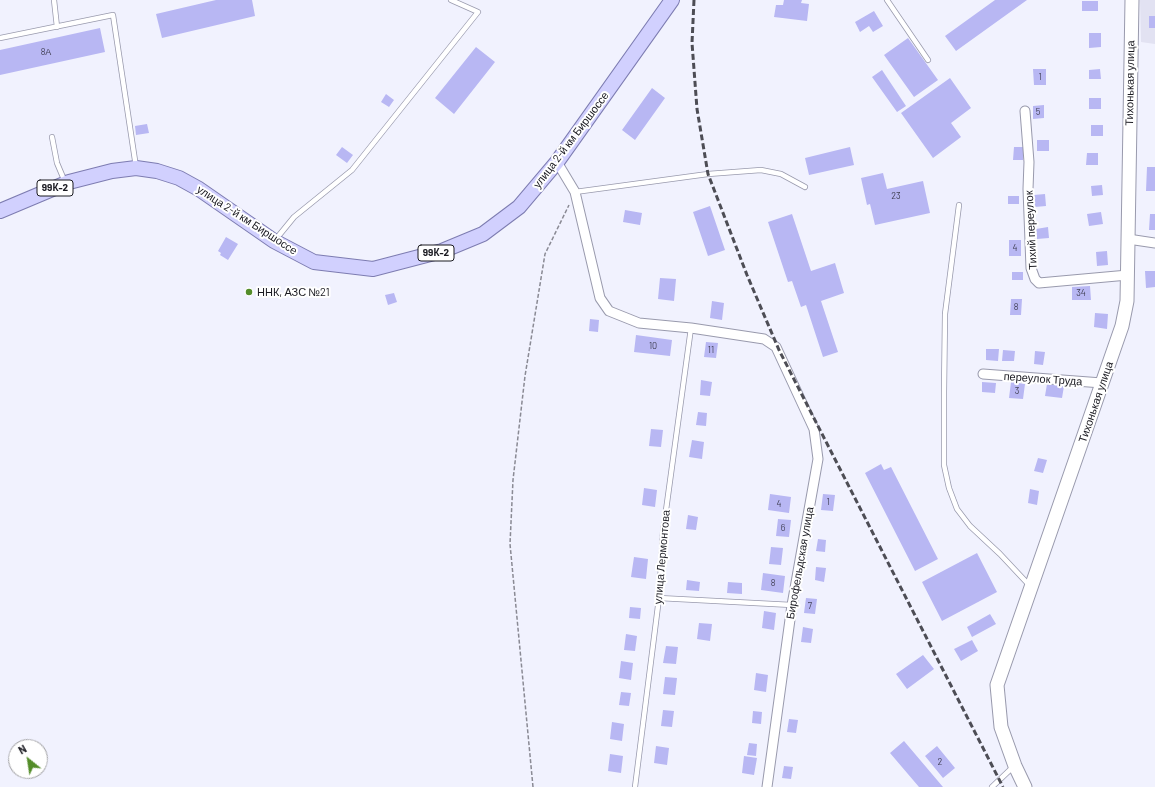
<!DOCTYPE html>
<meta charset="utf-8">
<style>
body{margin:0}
#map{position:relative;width:1155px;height:787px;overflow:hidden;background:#f1f2fe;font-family:Barlow,sans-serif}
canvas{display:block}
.north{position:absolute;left:8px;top:739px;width:40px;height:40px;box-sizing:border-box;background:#fff;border:1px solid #a3a3a6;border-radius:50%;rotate:330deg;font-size:11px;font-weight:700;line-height:16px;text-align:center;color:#1a1a21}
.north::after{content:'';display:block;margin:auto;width:14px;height:18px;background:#548d2a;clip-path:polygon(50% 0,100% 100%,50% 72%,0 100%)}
</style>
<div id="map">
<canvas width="1155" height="787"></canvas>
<div class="north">N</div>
</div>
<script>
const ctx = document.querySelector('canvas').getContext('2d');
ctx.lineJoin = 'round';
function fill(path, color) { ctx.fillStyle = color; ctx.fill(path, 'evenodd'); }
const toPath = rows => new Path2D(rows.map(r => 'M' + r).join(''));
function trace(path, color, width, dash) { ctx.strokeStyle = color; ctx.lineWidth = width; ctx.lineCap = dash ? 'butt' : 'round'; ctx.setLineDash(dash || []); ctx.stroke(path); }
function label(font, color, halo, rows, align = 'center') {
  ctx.font = font + ' Barlow,sans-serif'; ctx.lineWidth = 4; ctx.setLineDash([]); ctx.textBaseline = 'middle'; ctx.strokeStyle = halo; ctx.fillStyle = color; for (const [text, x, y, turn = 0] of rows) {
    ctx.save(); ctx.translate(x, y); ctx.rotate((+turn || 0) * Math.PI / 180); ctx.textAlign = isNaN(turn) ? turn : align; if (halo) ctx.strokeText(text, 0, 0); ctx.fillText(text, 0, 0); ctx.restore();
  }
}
fill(toPath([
 [1140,0,1155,0,1155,44,1141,42]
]), '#e2e2f2');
fill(toPath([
 [216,0,252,0,255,16,162,38,156,14],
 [784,0,802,0,801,3,809,4,807,21,774,17,776,5,783,5],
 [995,0,1027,0,956,51,945,36],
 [1082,1,1098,1,1098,11,1082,11],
 [874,11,883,26,873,32,869,26,860,32,855,22],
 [1149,16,1155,16,1155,28,1149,28],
 [100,28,105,52,0,75,0,50],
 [1089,33,1101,33,1101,47,1089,48],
 [908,38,938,80,914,97,884,55],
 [476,47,495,62,454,114,435,98],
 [1033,69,1046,69,1046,85,1034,85],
 [1100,69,1101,79,1089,79,1089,70],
 [882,70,906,106,897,112,872,77],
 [950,78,971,108,951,123,961,137,933,158,901,113],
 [652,88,665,98,635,140,622,130],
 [386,94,394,100,389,107,381,102],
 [1089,98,1101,98,1101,109,1089,109],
 [1044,105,1044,118,1033,119,1033,106],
 [147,124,149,133,136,135,135,126],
 [1091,125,1103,125,1103,136,1091,136],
 [1037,140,1049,140,1049,151,1037,151],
 [342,147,353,155,347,163,336,155],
 [850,147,854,165,809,175,805,158],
 [1014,147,1024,147,1023,160,1013,160],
 [1087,153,1098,153,1098,165,1086,165],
 [1147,167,1155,167,1155,191,1146,191],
 [883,173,887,189,923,181,930,213,875,225,870,204,867,205,861,178],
 [1102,185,1103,195,1092,196,1091,186],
 [1045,194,1046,206,1035,207,1034,195],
 [1008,196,1019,196,1019,204,1008,204],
 [710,206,725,250,708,256,693,212],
 [625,210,642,213,640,225,623,222],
 [1101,212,1103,224,1089,226,1087,214],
 [792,214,811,271,835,263,844,293,821,301,838,352,823,357,806,305,801,307,792,281,788,282,768,222],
 [1150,214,1155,214,1155,230,1149,230],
 [1048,227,1049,238,1037,239,1036,229],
 [226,237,238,244,228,260,220,255,221,253,218,251],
 [1009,240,1021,240,1021,256,1009,256],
 [1107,251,1108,265,1097,266,1096,252],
 [1145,271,1155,271,1155,287,1146,288],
 [1012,272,1023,272,1023,280,1012,280],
 [660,278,676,279,674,301,658,299],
 [1090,286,1091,300,1072,300,1072,287],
 [394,293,397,302,388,305,385,295],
 [1011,299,1022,299,1021,315,1010,315],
 [712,301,724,303,722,320,710,318],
 [1095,313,1108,314,1107,329,1094,327],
 [590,319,599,320,598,332,589,331],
 [636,335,672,340,670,356,634,352],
 [706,342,718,343,716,358,704,357],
 [986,349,999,349,998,361,986,360],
 [1003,350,1015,351,1014,361,1002,361],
 [1035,351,1045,352,1043,365,1034,364],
 [701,380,712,382,710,396,700,395],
 [982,382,996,383,995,393,982,392],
 [1011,382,1025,384,1023,399,1009,398],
 [1047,384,1064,386,1062,398,1045,396],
 [698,412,707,413,706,426,696,425],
 [651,429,663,430,661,447,649,446],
 [692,440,704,442,702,459,689,457],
 [1038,458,1047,460,1043,473,1034,471],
 [881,464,884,470,891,467,938,559,915,571,865,473],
 [644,488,657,490,655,507,642,505],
 [1030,489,1039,491,1037,505,1028,503],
 [770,494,791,497,789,513,768,510],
 [823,494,835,495,833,511,821,510],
 [688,515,698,517,696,530,686,529],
 [778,519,791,520,789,537,776,536],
 [818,539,826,540,825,552,816,551],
 [771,547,783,548,781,565,769,564],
 [977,553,997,592,942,621,922,582],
 [634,557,648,559,646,579,631,577],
 [816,567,826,568,824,582,815,580],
 [763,573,785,576,783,593,761,590],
 [687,580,700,582,699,591,686,590],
 [728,582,742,583,742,594,727,593],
 [806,598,817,599,815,614,804,613],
 [630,607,641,608,640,619,629,618],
 [764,611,776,613,774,630,762,628],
 [990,614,996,624,972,637,967,627],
 [699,623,712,624,710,641,697,639],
 [803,627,813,629,811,643,801,642],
 [626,634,637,636,635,651,624,650],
 [972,640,978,651,961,661,954,649],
 [666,646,678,647,676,664,663,663],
 [923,655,934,669,907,689,896,674],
 [621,661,633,663,631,680,619,678],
 [756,673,768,675,766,692,754,690],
 [665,677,677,678,675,695,663,694],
 [621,692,631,693,629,706,619,705],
 [663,710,674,711,672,727,661,726],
 [753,711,762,712,761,724,752,723],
 [789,719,798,720,796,733,787,732],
 [612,722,624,724,622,741,610,739],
 [904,741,943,787,919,787,890,753],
 [749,743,757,744,756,756,747,755],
 [656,746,669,748,667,765,654,763],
 [937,746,955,768,943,778,925,756],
 [610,754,623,756,621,773,608,771],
 [744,756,757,758,754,775,742,773],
 [784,766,793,767,791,779,782,778]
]), '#b8b7f3');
const lane = toPath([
 [54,0,57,27],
 [887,0,928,60],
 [0,38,113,15,136,167],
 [52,137,57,163,65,182],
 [575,192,708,174,761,170,781,174,805,187],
 [959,205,945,314,944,392,944,465,949,488,957,509,970,526,1000,554,1030,586],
 [276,239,294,217,352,170,478,12,451,0],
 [659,598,792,605],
 [635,787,659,598,663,532,691,328],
 [992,787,1013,767]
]);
const street = toPath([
 [1025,111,1029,162,1028,189,1031,268,1035,279,1039,283,1128,275],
 [557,162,575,192,600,298,609,311,639,323,691,328,764,339,776,347,814,429,818,459,792,605,767,787],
 [1128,239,1155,243],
 [983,374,1102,383]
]);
const secondary = toPath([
 [1025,787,1015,766,1001,727,997,685,1122,326,1127,301,1132,0]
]);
const primary = toPath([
 [0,211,69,182,112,171,136,168,157,171,179,178,199,189,274,241,314,262,373,269,442,251,483,234,519,207,557,162,672,0]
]);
trace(lane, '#999aad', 6);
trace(street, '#999aad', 11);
trace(secondary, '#999aad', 15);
trace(primary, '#7d7cb1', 16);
trace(toPath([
 [533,787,510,544,513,480,525,376,545,254,569,205]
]), '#8a8a94', 1.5, [4, 2]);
trace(lane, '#fff', 4.5);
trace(street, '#fff', 9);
trace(secondary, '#fff', 13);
trace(primary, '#d1d0fe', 14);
trace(toPath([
 [694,0,692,43,697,109,708,174,747,275,779,350,1003,787]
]), '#4d4d55', 3, [6, 3]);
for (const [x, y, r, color] of [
 [249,292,4,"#548d2a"]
]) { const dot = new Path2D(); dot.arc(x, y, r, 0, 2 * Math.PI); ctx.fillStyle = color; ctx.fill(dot); trace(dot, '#fff', 1.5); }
label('9px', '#424156', null, [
 ["8А",46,52],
 ["1",1040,77],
 ["5",1038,112],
 ["23",896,196],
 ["4",1015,248],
 ["34",1081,293],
 ["8",1016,307],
 ["10",653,346],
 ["11",711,350],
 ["3",1017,391],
 ["1",828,502],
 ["4",779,504],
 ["6",783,528],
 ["8",773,583],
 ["7",810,606],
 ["2",940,762]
]);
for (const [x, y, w] of [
 [55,188,36],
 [436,253,36]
]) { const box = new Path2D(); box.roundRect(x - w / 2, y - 8, w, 16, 3); ctx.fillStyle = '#fff'; ctx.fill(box); trace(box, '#1a1a21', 1); }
label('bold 10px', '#1a1a21', null, [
 ["99К-2",55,188],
 ["99К-2",436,253]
]);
label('11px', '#1a1a21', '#fff', [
 ["Тихонькая улица",1130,83,-89],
 ["улица 2-й км Биршоссе",571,140,-53],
 ["улица 2-й км Биршоссе",247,220,33],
 ["Тихий переулок",1031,230,-93],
 ["переулок Труда",1043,379,4],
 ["Тихонькая улица",1096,402,-71],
 ["улица Лермонтова",662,557,-85],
 ["Бирофельдская улица",800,563,-80]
]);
label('11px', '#1a1a21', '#fff', [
 ["ННК, АЗС №21",257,292]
], 'left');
</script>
